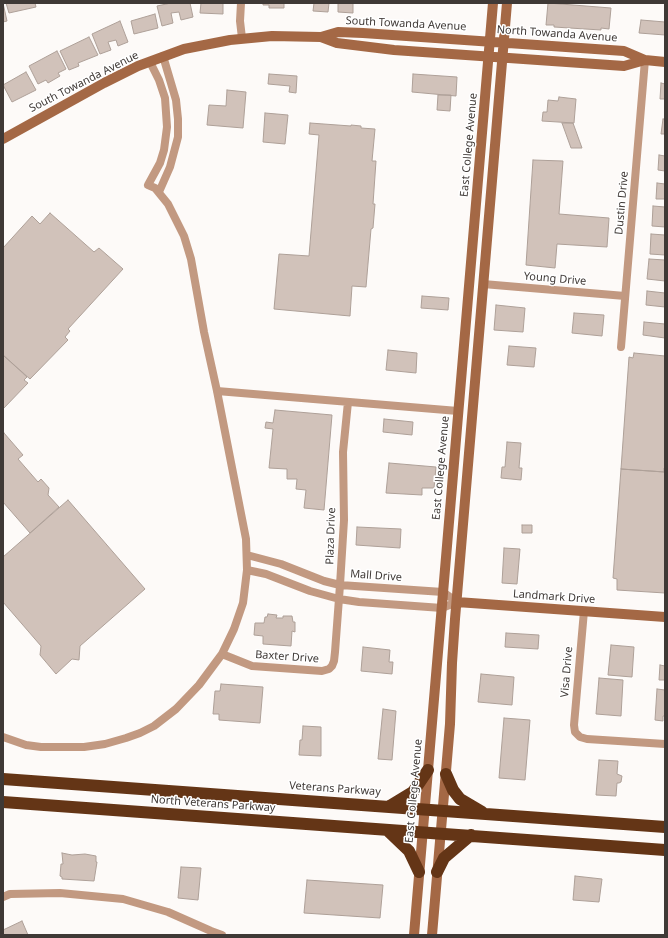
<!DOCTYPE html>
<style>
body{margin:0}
#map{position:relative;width:668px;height:938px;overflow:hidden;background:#fdfaf8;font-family:"Noto Sans",sans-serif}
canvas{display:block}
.frame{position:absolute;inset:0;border:4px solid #3f3936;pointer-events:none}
</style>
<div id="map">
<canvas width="668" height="938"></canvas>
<div class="frame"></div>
</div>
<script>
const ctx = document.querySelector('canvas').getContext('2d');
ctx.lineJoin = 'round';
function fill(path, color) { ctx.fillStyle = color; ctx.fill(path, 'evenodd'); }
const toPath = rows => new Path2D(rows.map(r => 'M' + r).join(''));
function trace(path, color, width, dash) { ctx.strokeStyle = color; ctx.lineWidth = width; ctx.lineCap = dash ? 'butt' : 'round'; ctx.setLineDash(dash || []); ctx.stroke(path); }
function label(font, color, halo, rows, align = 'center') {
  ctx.font = font + ' "Noto Sans",sans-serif'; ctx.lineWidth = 3; ctx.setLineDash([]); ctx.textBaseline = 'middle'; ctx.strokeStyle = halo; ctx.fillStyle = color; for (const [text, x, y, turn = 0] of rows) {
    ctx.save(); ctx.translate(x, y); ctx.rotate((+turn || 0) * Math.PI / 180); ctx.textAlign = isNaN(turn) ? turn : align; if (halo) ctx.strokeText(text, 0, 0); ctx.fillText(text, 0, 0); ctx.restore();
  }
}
const building = toPath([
 [3,3,7,21,3,22,3,3],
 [6,3,35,3,36,7,9,13,6,3],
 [171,3,190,3,193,17,181,20,179,12,171,13,173,23,162,26,157,6,171,3],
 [201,3,223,3,223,14,200,13,201,3],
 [263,3,284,3,284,8,269,8,269,5,263,5,263,3],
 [314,3,329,3,328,12,313,11,314,3],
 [338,3,353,3,353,13,338,12,338,3],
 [548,3,611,8,609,29,601,28,601,30,554,27,554,25,546,25,548,3],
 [155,14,158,28,134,34,131,21,155,14],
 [641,20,665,22,665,35,639,33,641,20],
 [120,21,128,42,118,46,116,40,108,42,111,50,100,54,92,34,120,21],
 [89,37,98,55,78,63,79,66,69,70,60,51,89,37],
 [57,51,66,69,58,73,60,76,48,83,46,80,38,84,29,66,57,51],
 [26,72,36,90,12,102,3,85,26,72],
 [269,74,297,76,296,93,289,92,290,86,268,84,269,74],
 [413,74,457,77,456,96,412,92,413,74],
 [661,83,665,84,665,99,660,99,661,83],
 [227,90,246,92,243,128,207,125,209,105,226,106,227,90],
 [438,95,451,95,450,111,437,110,438,95],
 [559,97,576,99,574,123,542,121,543,112,547,112,548,100,558,101,559,97],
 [265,113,288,115,285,144,263,142,265,113],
 [663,119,665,119,665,134,661,134,663,119],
 [310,123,351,126,351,125,361,126,361,128,375,129,372,161,376,161,373,204,375,204,373,228,371,229,366,287,352,286,350,316,274,309,279,254,309,256,319,135,309,134,310,123],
 [562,123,573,123,582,148,571,148,562,123],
 [659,155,665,156,665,171,658,170,659,155],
 [533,160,563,161,559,214,609,218,607,247,557,244,555,268,526,265,533,160],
 [657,183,665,184,665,199,656,199,657,183],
 [653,206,665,207,665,227,652,226,653,206],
 [50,213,94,252,99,248,123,269,68,329,70,331,65,337,68,340,30,379,3,355,3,248,32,216,40,224,50,213],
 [651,234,665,235,665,255,650,254,651,234],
 [649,259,665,260,665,281,647,279,649,259],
 [647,291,665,293,665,307,646,305,647,291],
 [422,296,449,298,448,310,421,308,422,296],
 [496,305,525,308,523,332,494,330,496,305],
 [574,313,604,315,602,336,572,333,574,313],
 [644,322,665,324,665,338,643,335,644,322],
 [509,346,536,348,534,367,507,365,509,346],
 [388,350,417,353,416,373,386,370,388,350],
 [634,353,665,356,665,468,664,468,664,472,621,469,629,357,633,358,634,353],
 [3,355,27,377,24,380,28,383,3,409,3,355],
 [275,410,332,415,324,510,304,508,306,490,296,489,297,479,287,479,287,469,269,468,273,429,265,428,266,422,273,423,275,410],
 [384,419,413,422,412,435,383,432,384,419],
 [4,433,23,455,18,459,38,482,41,479,49,488,48,495,59,507,30,533,3,502,3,434,4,433],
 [507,442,521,443,519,468,522,468,521,480,501,478,502,467,505,467,507,442],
 [389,463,436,467,434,488,422,488,422,495,386,493,389,463],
 [621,469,665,472,665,593,617,590,617,579,613,578,621,469],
 [68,500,145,589,80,646,79,660,72,659,56,674,40,655,41,646,3,602,3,557,68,500],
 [522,525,532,525,532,533,522,533,522,525],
 [357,527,401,529,400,548,356,545,357,527],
 [504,548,520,549,517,584,502,583,504,548],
 [268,614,277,615,276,618,283,618,283,616,292,616,293,622,295,622,295,632,292,631,291,646,263,644,263,636,254,635,255,623,264,623,265,617,267,617,268,614],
 [506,633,539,635,538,649,505,647,506,633],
 [611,645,634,647,632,677,608,675,611,645],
 [363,647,390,650,389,662,393,662,392,674,361,671,363,647],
 [660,665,665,666,665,680,659,680,660,665],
 [481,674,514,677,512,705,478,702,481,674],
 [599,678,623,680,621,716,596,714,599,678],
 [221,684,263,687,260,723,219,720,219,714,213,714,215,691,220,691,221,684],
 [657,689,665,690,665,716,663,716,663,721,655,720,657,689],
 [383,709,396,711,392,760,378,759,383,709],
 [504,718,530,720,525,780,499,778,504,718],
 [303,726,321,727,321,756,299,755,300,740,302,740,303,726],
 [599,760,618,761,617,774,622,776,621,782,619,783,617,783,616,796,596,795,599,760],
 [62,853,72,855,85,854,96,856,96,862,97,862,94,881,62,879,62,877,60,876,61,864,63,864,62,853],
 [181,867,201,868,198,900,178,898,181,867],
 [575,876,602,879,599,902,573,900,575,876],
 [307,880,383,885,380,918,304,913,307,880],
 [22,921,28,935,3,935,3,930,22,921]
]);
fill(building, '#d1c2ba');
trace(building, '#aea098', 1);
trace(toPath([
 [241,3,240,21,242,38],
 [159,192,170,167,178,137,178,119,176,100,163,56],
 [483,284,625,296],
 [621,347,645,60],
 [217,391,458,411],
 [247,555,281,564,324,581,340,585,443,592,457,602,442,608,359,602,339,599,310,591,266,574,247,570],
 [584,611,574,725,575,732,580,737,587,739,665,744],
 [222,654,252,666,322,671,329,669,332,666,334,661,335,652,340,585,344,520,343,452,348,402],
 [3,737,26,745,41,747,84,747,105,744,126,738,140,733,154,726,176,709,199,685,222,654,234,629,243,603,247,570,246,539,217,391,204,332,191,259,184,236,168,204,155,188,148,185,160,163,164,150,167,127,165,98,159,80,150,62],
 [3,897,10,894,60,893,123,899,168,912,211,931,222,935]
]), '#c29981', 8);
trace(toPath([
 [321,37,337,43,394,50,624,66,645,60,665,62],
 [3,139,104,83,138,66,184,49,230,40,272,36,321,37,338,32,363,33,624,51,645,60],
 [457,602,665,617],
 [414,935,493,3],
 [432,935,450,724,452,663,455,619,507,3]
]), '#a46845', 10);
trace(toPath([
 [446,774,453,790,460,799,482,812],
 [3,779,665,827],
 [3,802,665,850],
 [390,806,413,792,428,770],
 [387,830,409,851,419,872],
 [437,872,444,858,471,835]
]), '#643516', 12);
label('11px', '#3f3936', '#fff', [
 ["South Towanda Avenue",406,24,3],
 ["North Towanda Avenue",557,34,4],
 ["South Towanda Avenue",84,82,-27],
 ["East College Avenue",469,145,-85],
 ["Dustin Drive",622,203,-85],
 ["Young Drive",555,279,5],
 ["East College Avenue",441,468,-85],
 ["Plaza Drive",331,536,-88],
 ["Mall Drive",376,576,4],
 ["Landmark Drive",554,597,4],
 ["Baxter Drive",287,657,4],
 ["Visa Drive",567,672,-85],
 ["Veterans Parkway",335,789,4],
 ["East College Avenue",414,791,-85],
 ["North Veterans Parkway",213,804,4]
]);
</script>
